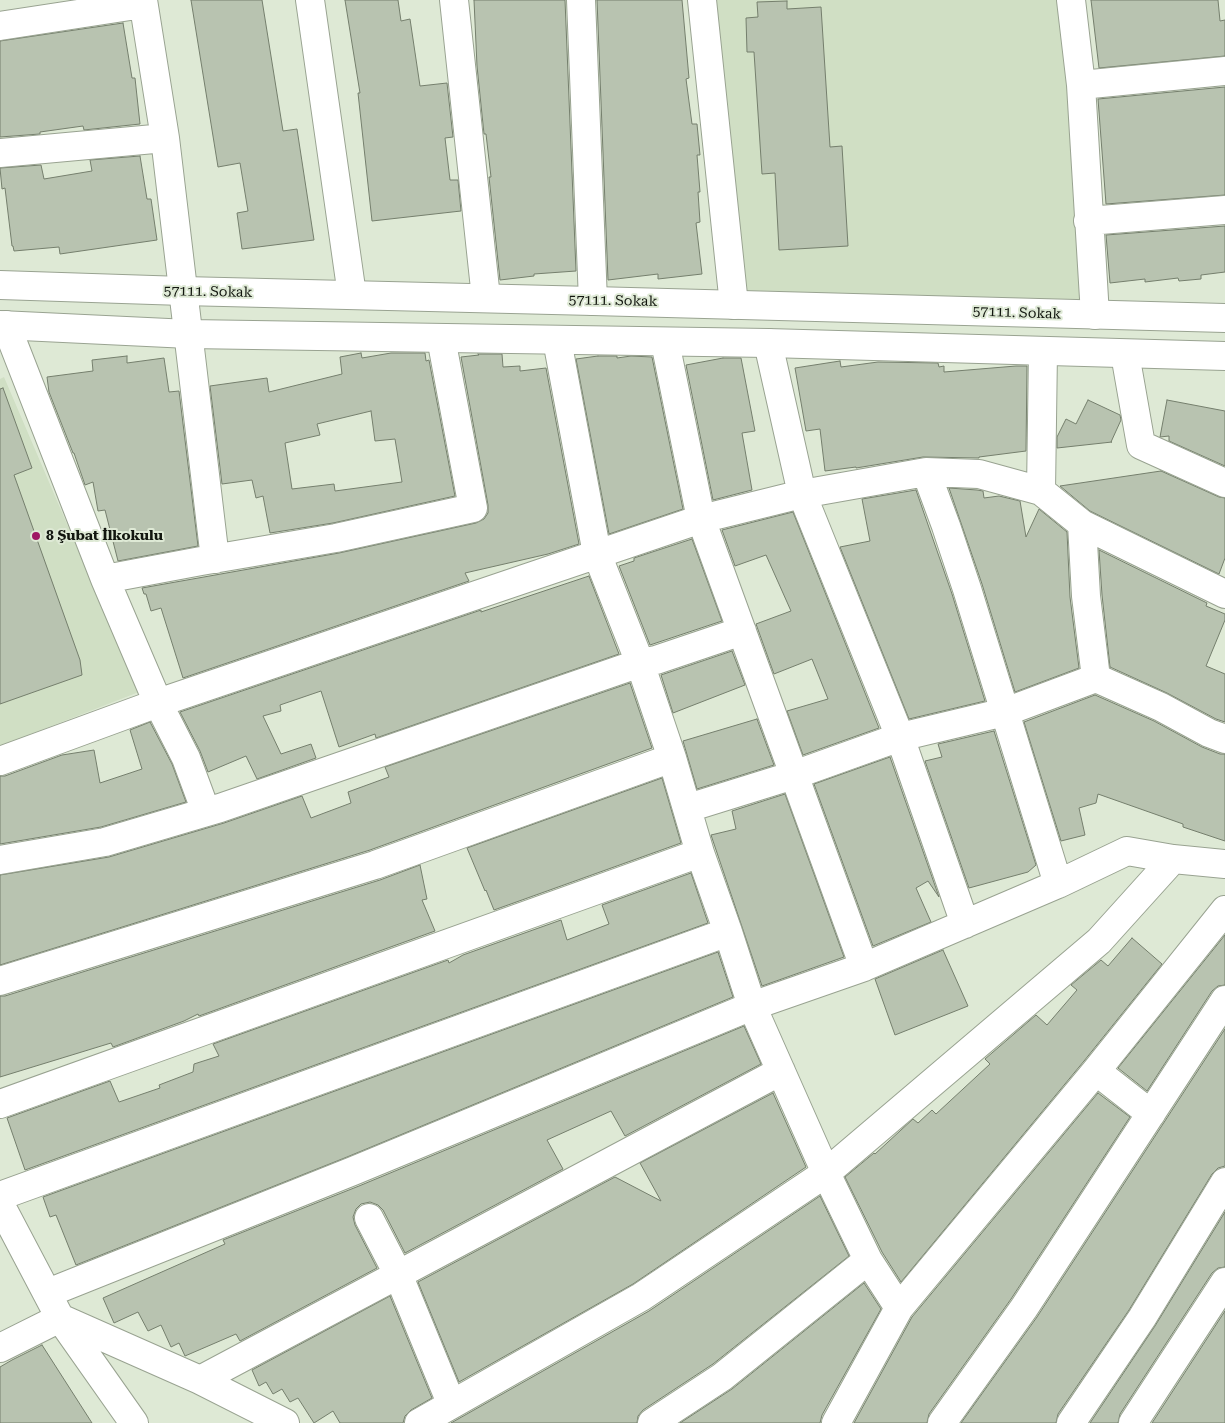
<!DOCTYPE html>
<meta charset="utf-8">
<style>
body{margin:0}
canvas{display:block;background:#dee9d5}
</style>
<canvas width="1225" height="1423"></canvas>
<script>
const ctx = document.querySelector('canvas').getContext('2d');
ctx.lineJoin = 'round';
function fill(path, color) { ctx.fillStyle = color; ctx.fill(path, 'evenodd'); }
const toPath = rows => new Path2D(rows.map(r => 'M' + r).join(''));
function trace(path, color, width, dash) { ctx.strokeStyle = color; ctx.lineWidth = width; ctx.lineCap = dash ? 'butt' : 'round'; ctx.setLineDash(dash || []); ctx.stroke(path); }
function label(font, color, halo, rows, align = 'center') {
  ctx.font = font + ' "Roboto Serif",serif'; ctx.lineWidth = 4; ctx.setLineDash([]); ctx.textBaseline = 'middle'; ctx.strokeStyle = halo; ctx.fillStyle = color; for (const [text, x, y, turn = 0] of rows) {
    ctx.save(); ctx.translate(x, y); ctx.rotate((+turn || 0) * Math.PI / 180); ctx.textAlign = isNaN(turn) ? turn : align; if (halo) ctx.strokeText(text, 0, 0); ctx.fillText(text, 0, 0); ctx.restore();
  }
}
fill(toPath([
 [710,0,1071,0,1095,315,734,305],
 [4,377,139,692,0,746,0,379]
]), '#d0dfc4');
const building = toPath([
 [191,0,262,0,283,131,297,129,314,240,242,249,237,213,248,211,240,163,218,167,191,0],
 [345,0,398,0,401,21,410,19,420,86,447,83,453,137,445,138,450,180,458,180,461,211,372,221,358,93,360,93,345,0],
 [474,0,565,0,576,271,534,274,534,276,500,280,489,177,491,177,486,134,484,134,477,66,474,0],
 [597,0,682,0,689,78,686,79,692,124,697,124,700,155,697,155,700,192,698,192,700,222,696,223,702,274,658,279,658,274,608,280,597,0],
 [1091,0,1218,0,1220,21,1225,20,1225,56,1099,68,1091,0],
 [787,1,787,9,821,7,830,147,842,146,848,246,779,250,775,173,762,174,754,52,747,52,746,18,758,17,757,2,787,1],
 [123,23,132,78,135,78,140,124,84,130,83,126,40,132,40,134,0,137,0,41,123,23],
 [1225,87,1225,195,1106,204,1098,99,1225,87],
 [140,156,147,199,151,199,157,240,60,254,59,247,14,251,13,246,12,246,5,188,2,189,0,168,41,165,44,179,92,171,90,160,140,156],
 [1225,226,1225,272,1201,275,1201,279,1179,281,1178,278,1145,282,1145,279,1110,283,1106,235,1225,226],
 [361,353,362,358,391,353,425,353,426,361,429,360,455,496,333,523,270,533,263,496,256,498,252,480,222,484,210,386,267,378,269,392,342,374,340,357,361,353],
 [371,411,375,441,395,439,402,482,335,491,334,484,292,489,285,443,320,435,317,424,371,411],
 [478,354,502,354,503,367,520,366,520,371,546,368,579,544,548,554,465,573,469,581,183,678,161,608,151,611,146,594,144,594,142,588,339,553,476,523,484,519,488,513,488,505,461,357,479,355,478,354],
 [127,356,127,363,164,358,169,392,179,391,198,546,118,561,105,510,98,511,93,482,85,485,74,453,73,453,49,392,47,377,93,371,92,360,127,356],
 [598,356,617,356,617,358,631,356,652,357,683,509,609,534,576,359,598,356],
 [723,358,741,358,755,431,742,433,752,490,713,500,686,365,723,358],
 [840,361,841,367,878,362,938,363,939,367,944,366,944,372,1016,366,1027,366,1026,451,979,457,979,458,923,457,856,468,856,467,825,471,820,429,806,431,795,368,840,361],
 [3,388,32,468,14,475,80,660,82,675,0,704,0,389,3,388],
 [1088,400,1120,415,1121,420,1111,442,1112,442,1057,448,1057,437,1066,419,1076,424,1088,400],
 [1167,400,1225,411,1225,466,1169,441,1169,436,1160,437,1167,400],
 [1161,471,1219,497,1225,498,1225,558,1219,574,1090,511,1060,486,1161,471],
 [949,488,977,490,983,491,984,498,999,496,1020,501,1026,537,1039,509,1067,532,1070,597,1079,668,1015,692,982,584,949,488],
 [916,490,952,594,985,701,909,719,840,547,870,541,862,499,916,490],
 [793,512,879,728,803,755,787,711,828,699,812,659,774,674,756,624,791,611,766,555,735,566,722,530,793,512],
 [692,539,722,621,650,645,619,566,634,561,634,558,692,539],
 [1099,550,1207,603,1206,606,1225,614,1225,620,1206,666,1225,674,1225,722,1216,719,1167,693,1110,667,1102,595,1099,550],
 [589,576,619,654,376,738,375,734,339,747,321,691,280,705,281,711,263,716,281,754,311,744,316,758,257,779,246,756,208,772,200,751,180,712,481,610,481,612,589,576],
 [732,651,745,685,673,713,661,675,732,651],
 [630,683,652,748,370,850,0,965,0,875,109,857,224,823,302,796,311,818,351,803,348,792,389,777,385,767,630,683],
 [1095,695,1154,721,1202,747,1220,754,1225,754,1225,841,1183,827,1183,824,1098,794,1096,803,1079,808,1085,835,1061,841,1024,722,1095,695],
 [757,719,774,765,697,789,683,741,757,719],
 [150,722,172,764,186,802,101,827,0,844,0,776,5,776,62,755,94,750,100,783,142,769,130,730,150,722],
 [994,731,1036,865,1028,872,969,888,925,761,942,757,938,744,994,731],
 [890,757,939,897,928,881,916,888,931,922,873,946,814,784,890,757],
 [662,778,681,843,494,910,486,890,485,891,467,848,662,778],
 [785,794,844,957,762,986,711,835,736,829,732,811,785,794],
 [420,865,427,899,422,900,435,931,199,1016,198,1014,184,1021,113,1047,111,1043,0,1077,0,996,5,996,380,880,420,865],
 [691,873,708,923,25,1170,7,1118,110,1081,119,1102,160,1088,159,1085,193,1072,194,1064,219,1056,213,1044,448,960,449,963,463,955,561,920,567,940,609,924,602,905,691,873],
 [1225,935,1225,985,1218,986,1212,991,1147,1091,1118,1068,1225,935],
 [1132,938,1162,964,1084,1061,901,1282,882,1252,845,1177,874,1153,875,1154,913,1119,918,1123,932,1110,936,1114,990,1064,985,1059,1036,1015,1047,1025,1077,990,1071,985,1101,960,1108,966,1132,938],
 [943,950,968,1006,895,1035,875,979,943,950],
 [718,952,733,997,347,1157,76,1265,56,1215,50,1217,43,1197,718,952],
 [744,1026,761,1064,625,1136,611,1111,547,1140,563,1169,405,1253,383,1210,378,1205,370,1202,361,1204,356,1209,353,1217,355,1225,377,1268,240,1341,236,1334,185,1356,179,1343,171,1347,161,1325,148,1331,138,1312,114,1323,103,1298,225,1244,223,1240,359,1186,744,1026],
 [1225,1029,1225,1166,1218,1168,1212,1174,1129,1310,1058,1414,1056,1423,961,1423,1037,1317,1225,1029],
 [773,1093,806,1167,633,1284,459,1382,418,1282,615,1177,661,1201,640,1163,773,1093],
 [1098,1093,1130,1117,1011,1299,929,1414,927,1423,854,1423,912,1317,1098,1093],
 [820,1196,849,1256,713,1364,643,1410,638,1416,637,1423,451,1423,649,1311,820,1196],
 [1225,1212,1225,1267,1218,1268,1212,1273,1120,1414,1118,1423,1090,1423,1155,1326,1225,1212],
 [864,1283,881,1309,822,1415,820,1423,680,1423,732,1389,864,1283],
 [390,1296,432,1398,411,1410,405,1416,403,1423,340,1423,333,1411,314,1423,298,1398,290,1402,282,1389,273,1394,266,1382,259,1386,252,1370,390,1296],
 [1225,1311,1225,1423,1152,1423,1225,1311],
 [42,1345,92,1423,0,1423,0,1367,12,1360,42,1345]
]);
fill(building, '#b8c3b0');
trace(building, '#757f6d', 1);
const minor = toPath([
 [143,0,165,138,215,559],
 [310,0,352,295],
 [454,0,486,298],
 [581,0,593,301],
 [702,0,734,305],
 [1071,0,1081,85,1095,315],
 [0,26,143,4],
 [1081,85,1225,71],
 [0,153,165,138],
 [1088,221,1225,210],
 [6,325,105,579,158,703,186,758,206,812],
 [557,340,597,554,640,663,672,758,700,853,728,932,752,1006,826,1173,868,1260,899,1308,836,1423],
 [665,342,701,519,864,967],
 [768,343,802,494,900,737,965,924],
 [1125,354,1141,445,1225,483],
 [926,472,946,526,967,589,1058,884],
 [1041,491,1043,351],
 [1082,524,1086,596,1096,678],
 [105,579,201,561,336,538,473,508,441,338],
 [0,761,158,703,701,519,802,494,926,472,979,474,1041,491,1082,524,1225,594],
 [688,808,794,775,900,737,1005,712,1096,678,1161,707,1209,733,1225,739],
 [0,860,105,842,220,808,640,663,656,660,742,631],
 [0,981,375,865,672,758],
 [1096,1071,1151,1114],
 [0,1104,700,853],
 [0,1196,728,932],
 [0,1204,60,1318,134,1423],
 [369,1218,398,1274,451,1403],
 [48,1293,353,1171,752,1006,864,967,1058,884,1127,851,1173,859,1225,864],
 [899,1308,1096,1071,1225,910],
 [0,1348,60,1318,200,1380,285,1423],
 [200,1380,781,1071],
 [419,1423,641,1297,826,1173,1099,941,1173,859],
 [652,1423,722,1377,868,1260],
 [942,1423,1024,1308,1225,1000],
 [1071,1423,1142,1318,1225,1182],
 [1133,1423,1225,1282]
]);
const major = toPath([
 [0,285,183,291,593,301,1225,318],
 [0,325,189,334,768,343,1225,356]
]);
trace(minor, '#99a391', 30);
trace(major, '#99a391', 30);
trace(minor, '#fff', 28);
trace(major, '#fff', 28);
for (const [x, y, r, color] of [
 [36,536,5,"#9f1764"]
]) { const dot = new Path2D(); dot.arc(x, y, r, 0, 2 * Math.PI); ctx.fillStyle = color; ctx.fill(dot); trace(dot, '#dee9d5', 2); }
label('14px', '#12160f', '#dee9d5', [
 ["57111. Sokak",208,292,1],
 ["57111. Sokak",613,301,1],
 ["57111. Sokak",1017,313,2]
]);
label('bold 14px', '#12160f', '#dee9d5', [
 ["8 Şubat İlkokulu",46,536]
], 'left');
</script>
